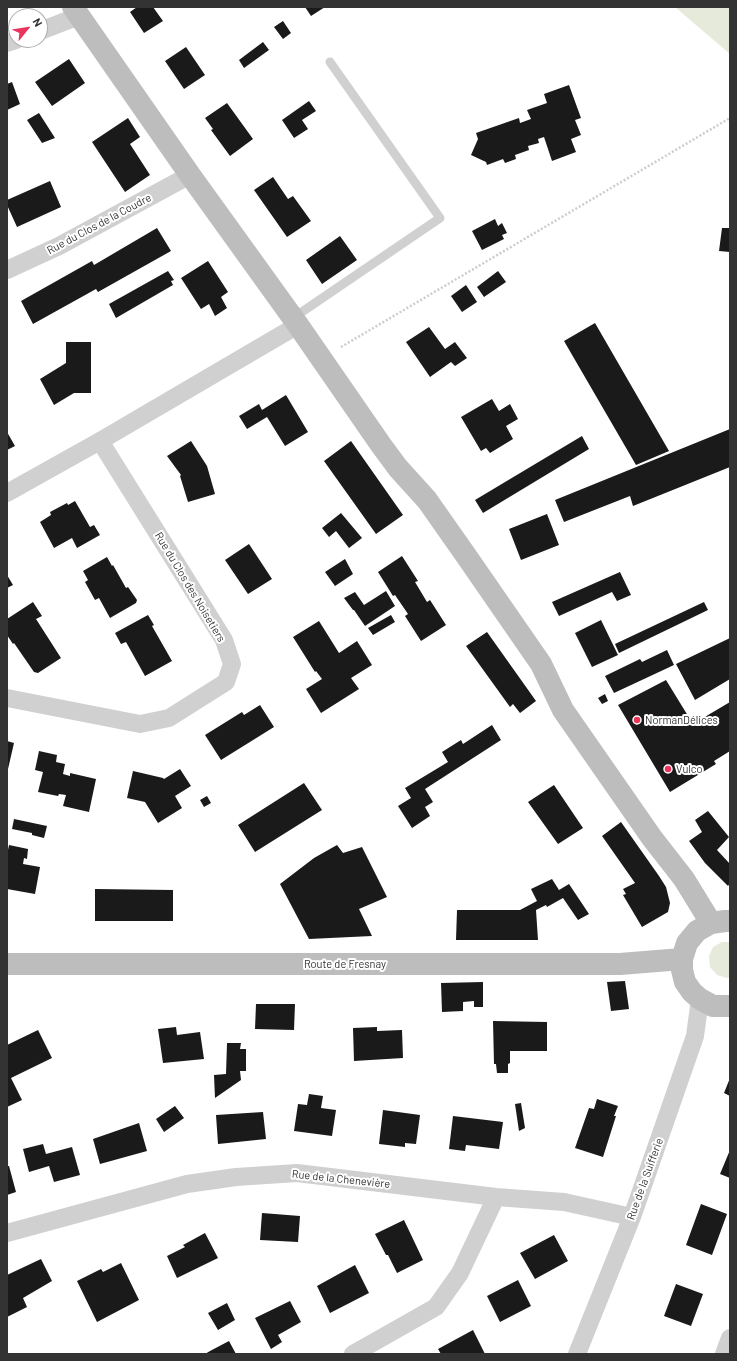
<!DOCTYPE html>
<meta charset="utf-8">
<style>
body{margin:0}
#map{position:relative;width:737px;height:1361px;overflow:hidden;background:#fff;font-family:Barlow,sans-serif}
canvas{display:block}
.frame{position:absolute;inset:0;border:8px solid #333;pointer-events:none}
.north{position:absolute;left:8px;top:8px;width:40px;height:40px;box-sizing:border-box;background:#fff;border:1px solid #adadad;border-radius:50%;rotate:60deg;font-size:11px;font-weight:700;line-height:16px;text-align:center;color:#333}
.north::after{content:'';display:block;margin:auto;width:14px;height:18px;background:#eb345d;clip-path:polygon(50% 0,100% 100%,50% 72%,0 100%)}
</style>
<div id="map">
<canvas width="737" height="1361"></canvas>
<div class="frame"></div>
<div class="north">N</div>
</div>
<script>
const ctx = document.querySelector('canvas').getContext('2d');
ctx.lineJoin = 'round';
function fill(path, color) { ctx.fillStyle = color; ctx.fill(path, 'evenodd'); }
const toPath = rows => new Path2D(rows.map(r => 'M' + r).join(''));
function trace(path, color, width, dash) { ctx.strokeStyle = color; ctx.lineWidth = width; ctx.lineCap = dash ? 'butt' : 'round'; ctx.setLineDash(dash || []); ctx.stroke(path); }
function label(font, color, halo, rows, align = 'center') {
  ctx.font = font + ' Barlow,sans-serif'; ctx.lineWidth = 4; ctx.setLineDash([]); ctx.textBaseline = 'middle'; ctx.strokeStyle = halo; ctx.fillStyle = color; for (const [text, x, y, turn = 0] of rows) {
    ctx.save(); ctx.translate(x, y); ctx.rotate((+turn || 0) * Math.PI / 180); ctx.textAlign = isNaN(turn) ? turn : align; if (halo) ctx.strokeText(text, 0, 0); ctx.fillText(text, 0, 0); ctx.restore();
  }
}
fill(toPath([
 [675,7,730,7,730,54],
 [722,942,730,942,730,977,727,978,717,975,710,967,709,956,713,947]
]), '#e5eadb');
fill(toPath([
 [137,7,153,7,163,21,144,33,130,12],
 [305,7,325,7,311,16],
 [283,21,291,33,283,39,274,27],
 [263,42,269,50,244,68,239,60],
 [186,47,205,75,184,89,165,61],
 [69,59,85,83,52,106,35,82],
 [12,82,20,104,7,110,7,84],
 [569,85,581,118,575,120,581,135,571,139,576,152,552,161,544,137,538,139,539,143,528,146,529,150,515,155,516,159,505,163,503,159,487,165,486,162,471,155,478,139,476,133,519,118,520,123,531,119,527,110,547,103,544,94],
 [309,101,316,111,302,120,308,129,294,138,282,120],
 [227,103,253,139,230,156,211,130,213,129,205,118],
 [39,113,55,138,42,143,27,120],
 [128,118,140,137,130,144,150,175,125,192,92,142],
 [273,177,288,199,293,196,311,221,287,237,254,190],
 [50,181,61,207,17,227,7,205,7,200],
 [495,219,498,226,502,223,507,233,502,235,504,239,482,250,472,231],
 [157,228,171,251,98,292,96,289,33,324,21,301,92,261,94,265],
 [722,228,730,228,730,252,719,251],
 [340,236,357,260,322,284,306,260],
 [208,261,228,292,221,297,227,308,215,316,209,304,201,309,181,278],
 [168,271,174,280,171,281,173,285,116,318,109,304],
 [498,271,506,282,484,297,477,287],
 [466,285,477,302,462,312,451,296],
 [595,323,669,451,636,465,564,341],
 [429,327,445,349,455,342,467,358,455,366,451,362,430,377,406,342],
 [66,342,91,342,91,393,74,393,54,405,40,379,66,363],
 [286,395,308,432,285,446,267,417,247,429,239,416,259,404,262,410],
 [492,399,499,411,510,404,518,419,506,426,513,439,490,453,486,448,481,451,461,417],
 [730,429,730,467,633,506,630,496,564,522,555,500],
 [7,432,15,446,7,450],
 [582,436,589,449,483,513,475,500],
 [191,441,207,466,215,494,188,502,180,476,181,475,167,456],
 [351,441,403,515,376,534,324,461],
 [75,501,90,527,94,525,100,535,77,548,72,538,54,548,40,522,51,515,50,512,67,503,68,505],
 [341,513,362,538,349,548,336,531,329,537,322,528],
 [547,514,559,545,521,560,509,529],
 [249,544,272,579,248,594,225,560],
 [402,556,418,581,415,582,427,602,430,600,446,625,421,641,405,616,408,614,395,595,393,596,378,572],
 [107,557,112,566,113,565,126,588,128,587,137,600,136,603,110,618,99,598,95,600,85,582,88,580,83,571],
 [345,559,353,574,335,586,325,572],
 [620,572,631,595,617,601,612,592,559,616,552,602],
 [7,575,13,585,7,588],
 [386,591,395,606,365,626,354,610,353,610,344,598,355,592,364,605],
 [33,602,42,616,36,619,61,658,38,673,34,672,14,643,13,644,7,635,7,619],
 [704,602,708,610,619,653,615,644],
 [148,615,154,625,152,626,172,661,145,676,126,642,121,644,115,633],
 [391,615,395,622,373,635,368,628],
 [601,620,618,655,592,667,575,633],
 [319,621,339,653,357,641,372,665,351,678,359,689,321,713,306,689,322,679,316,671,315,672,293,637],
 [487,632,536,701,520,713,513,704,510,707,466,646],
 [730,638,730,679,695,700,676,664],
 [667,650,674,665,614,693,605,676,640,659,642,662],
 [666,680,693,724,730,702,730,751,714,761,716,764,670,792,618,705],
 [605,694,608,701,602,704,598,698],
 [260,705,274,727,221,760,205,735,242,712,244,715],
 [492,725,501,740,425,789,433,802,425,807,430,816,412,828,398,806,411,798,405,788,448,762,442,752,461,740,463,744],
 [7,741,14,743,8,769,7,769],
 [39,751,57,755,56,762,65,764,63,774,70,776,70,773,96,779,89,812,63,806,66,795,59,794,58,796,38,792,43,772,35,770],
 [180,769,191,786,175,796,182,808,158,823,145,802,127,798,133,771,163,778,164,779],
 [304,783,322,810,255,852,238,825],
 [554,785,583,828,558,844,528,802],
 [207,796,211,803,204,807,200,800],
 [708,811,729,837,717,850,730,864,730,883,728,886,705,863,689,841,702,832,695,820],
 [14,819,47,826,44,838,32,835,32,833,12,829],
 [621,822,659,876,666,887,670,903,668,912,642,927,623,895,626,894,623,889,635,883,602,836],
 [9,845,28,849,27,859,24,858,23,864,40,867,35,894,7,889,7,855],
 [337,845,343,853,362,847,387,897,359,909,372,936,309,939,280,884,314,858],
 [552,879,559,890,569,884,589,914,578,920,563,898,547,907,546,905,536,910,538,940,456,940,457,910,520,910,537,901,531,889],
 [95,889,173,890,173,921,95,921],
 [625,981,629,1009,611,1011,607,982],
 [483,982,483,1007,474,1007,474,1001,463,1002,463,1011,442,1012,441,983],
 [256,1004,295,1004,294,1030,255,1029],
 [493,1021,547,1022,547,1051,510,1051,510,1063,508,1064,508,1073,497,1073,496,1064,494,1064],
 [176,1027,177,1035,200,1032,204,1059,163,1063,158,1029],
 [377,1027,377,1031,402,1030,403,1058,354,1061,353,1028],
 [38,1030,52,1058,11,1078,22,1100,7,1107,7,1045],
 [227,1043,241,1043,240,1049,246,1049,246,1071,240,1071,241,1080,215,1098,214,1075,226,1074],
 [730,1078,730,1096,724,1093],
 [309,1094,323,1096,321,1108,336,1110,332,1136,294,1131,298,1104,307,1105],
 [597,1099,618,1106,614,1116,616,1116,603,1157,575,1148,589,1108,594,1109],
 [521,1103,525,1128,519,1131,515,1104],
 [175,1106,184,1118,164,1132,156,1119],
 [383,1110,420,1115,416,1144,405,1143,405,1147,379,1144],
 [263,1112,266,1139,218,1144,216,1115],
 [453,1116,503,1122,499,1149,466,1145,465,1151,449,1149],
 [139,1123,147,1151,100,1164,93,1139],
 [43,1144,46,1154,72,1147,80,1175,54,1182,49,1166,29,1172,23,1149],
 [730,1150,730,1178,720,1174],
 [7,1166,9,1166,16,1192,7,1195],
 [701,1204,727,1214,712,1255,686,1245],
 [262,1213,300,1216,298,1242,260,1240],
 [404,1220,423,1260,397,1273,388,1255,386,1255,375,1234],
 [205,1233,218,1258,177,1278,167,1256,185,1247,183,1245],
 [554,1235,568,1261,535,1279,520,1253],
 [41,1259,52,1281,23,1298,27,1307,7,1317,7,1275],
 [121,1263,139,1300,97,1322,77,1281,101,1269,103,1272],
 [355,1265,369,1293,330,1313,317,1286],
 [518,1280,531,1306,500,1322,487,1296],
 [676,1284,703,1294,691,1326,664,1316],
 [290,1301,301,1322,278,1335,282,1342,271,1349,255,1318],
 [227,1303,235,1320,218,1330,208,1313],
 [473,1330,485,1354,441,1354,438,1349],
 [229,1341,236,1354,205,1354,210,1351]
]), '#1a1a1a');
trace(toPath([
 [341,347,730,118]
]), '#cdcdcd', 2.5, [2, 2]);
trace(toPath([
 [293,318,440,218,330,62]
]), '#d0d0d0', 9);
trace(toPath([
 [40,31,79,16],
 [7,43,16,40],
 [7,270,59,246,190,175],
 [7,493,100,441,298,325],
 [7,698,140,724,169,718,226,682,232,664,224,640,100,441],
 [7,1233,187,1184,236,1177,297,1173,496,1197,564,1202,632,1217],
 [353,1354,436,1307,460,1273,496,1197],
 [577,1354,632,1217,695,1036,700,999],
 [724,1354,730,1338]
]), '#d0d0d0', 18);
trace(toPath([
 [73,7,190,175,298,325,381,445,398,468,427,500,467,557,541,664,563,710,652,838,684,879,711,923],
 [730,921,725,921,711,923,697,931,687,943,682,959,682,970,685,982,692,992,700,999,713,1006,730,1006],
 [7,964,620,964,682,959]
]), '#bdbdbd', 22);
for (const [x, y, r, color] of [
 [637,720,4,"#eb345d"],
 [668,769,4,"#eb345d"]
]) { const dot = new Path2D(); dot.arc(x, y, r, 0, 2 * Math.PI); ctx.fillStyle = color; ctx.fill(dot); trace(dot, '#fff', 1.5); }
label('11px', '#333', '#fff', [
 ["Rue du Clos de la Coudre",99,224,-28],
 ["Rue du Clos des Noisetiers",190,587,59],
 ["Route de Fresnay",345,964],
 ["Rue de la Chenevière",341,1179,6],
 ["Rue de la Suifferie",645,1179,-70]
]);
label('11px', '#333', '#fff', [
 ["NormanDélices",645,720],
 ["Vulco",676,769]
], 'left');
</script>
